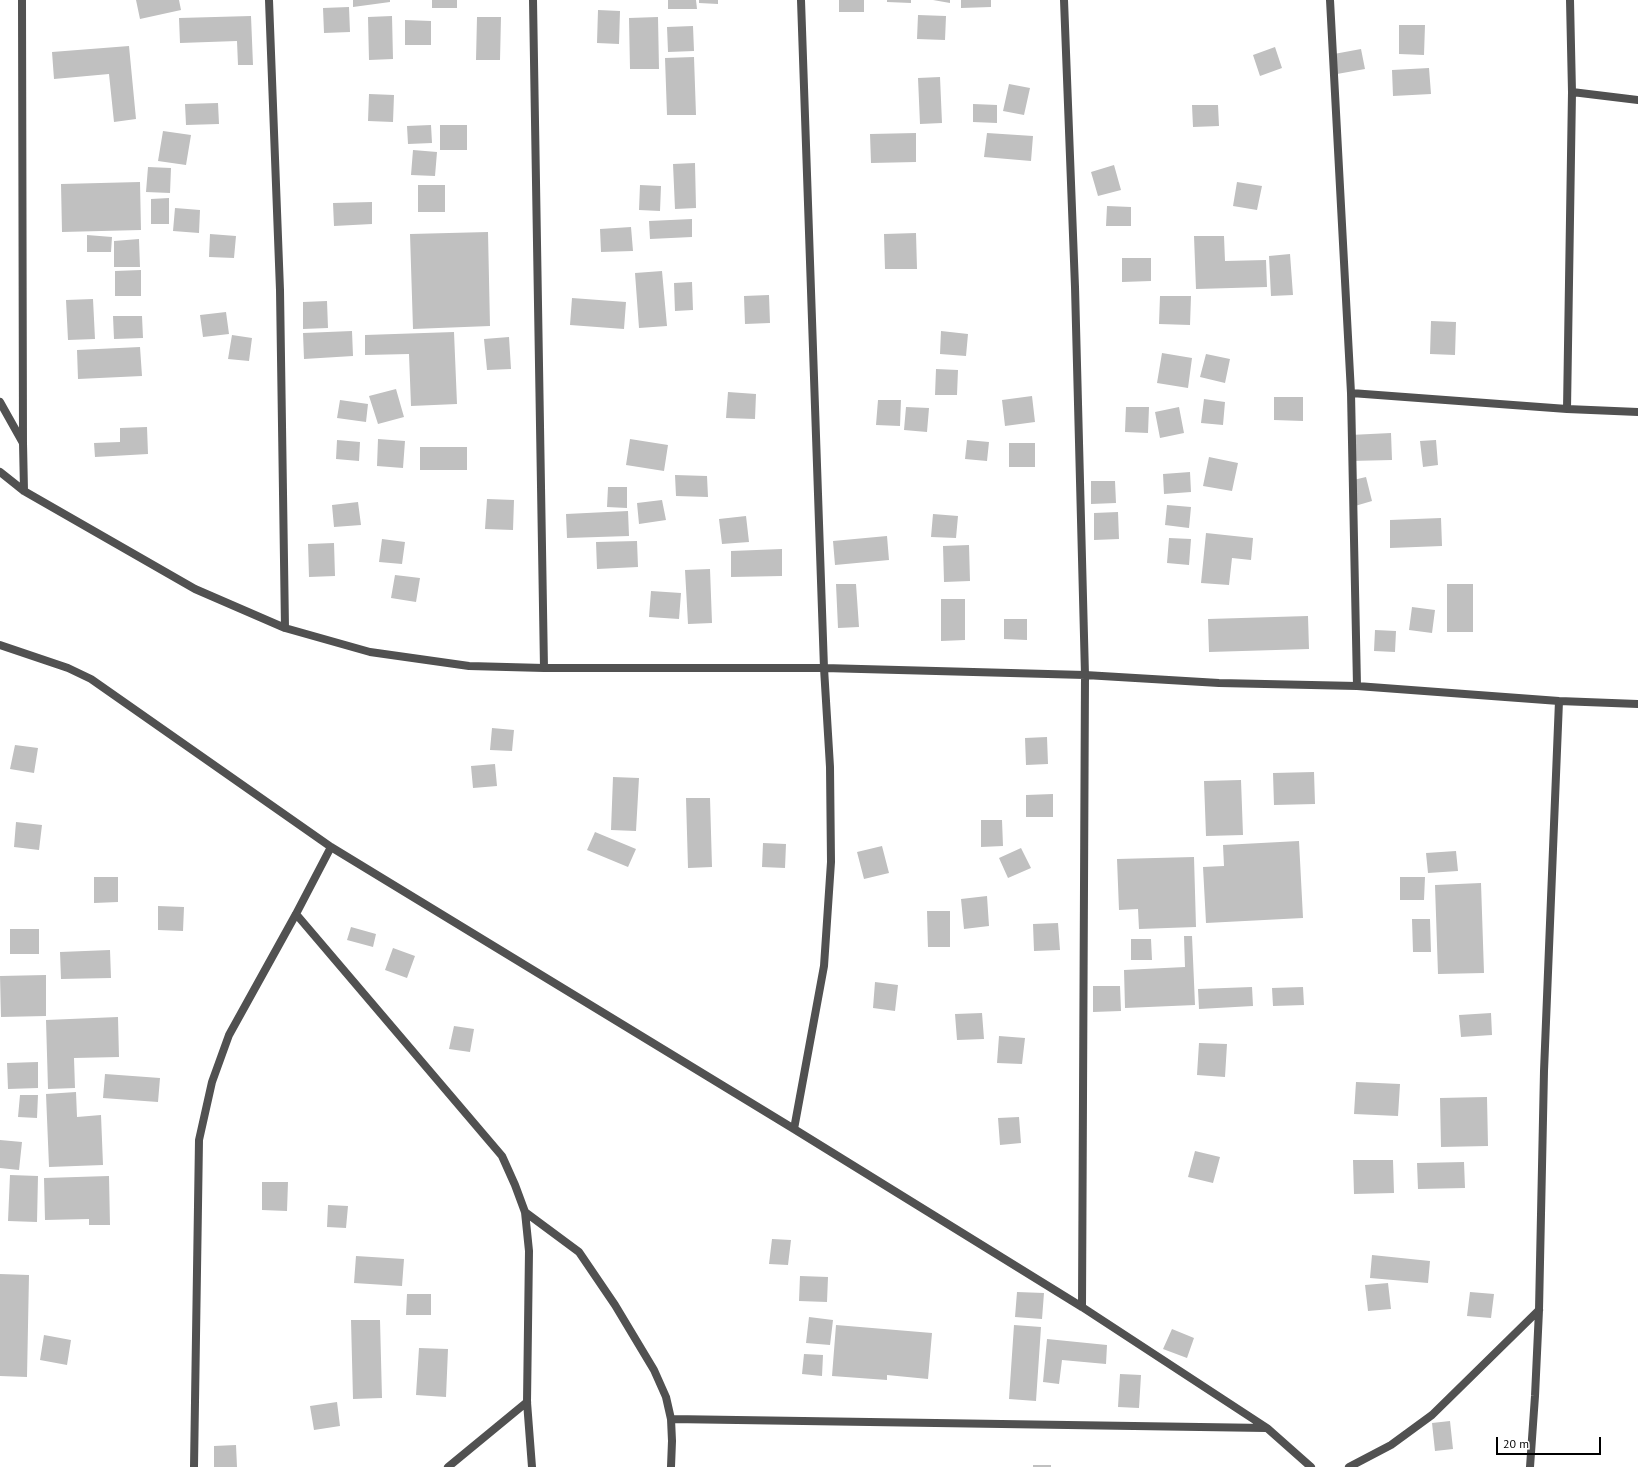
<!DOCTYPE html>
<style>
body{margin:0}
#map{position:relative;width:1638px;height:1467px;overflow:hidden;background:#fff;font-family:"PT Sans",sans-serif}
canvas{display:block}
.scale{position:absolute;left:1496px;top:1437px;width:105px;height:18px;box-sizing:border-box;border:2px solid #000;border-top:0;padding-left:5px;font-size:12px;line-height:14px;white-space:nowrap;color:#000;-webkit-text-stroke:3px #fff;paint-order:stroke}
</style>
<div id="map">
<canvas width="1638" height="1467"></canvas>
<div class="scale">20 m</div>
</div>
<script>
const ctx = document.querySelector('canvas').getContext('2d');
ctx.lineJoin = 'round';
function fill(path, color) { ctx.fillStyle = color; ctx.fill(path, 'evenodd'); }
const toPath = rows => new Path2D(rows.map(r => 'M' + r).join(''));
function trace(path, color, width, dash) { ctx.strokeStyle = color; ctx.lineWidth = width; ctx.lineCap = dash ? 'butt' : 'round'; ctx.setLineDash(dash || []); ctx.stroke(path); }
fill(toPath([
 [136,0,179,0,181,10,140,19],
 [353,0,390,0,390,2,353,7],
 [432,0,457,0,457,8,432,8],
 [668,0,696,0,697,9,668,9],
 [699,0,718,0,718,4,699,3],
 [839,0,864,0,864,12,839,12],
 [887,0,911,0,911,3,887,2],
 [933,0,950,0,950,3],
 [961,0,991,0,991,7,961,8],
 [349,7,350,32,324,33,323,8],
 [598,10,620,11,619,44,597,43],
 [918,15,946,16,945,40,917,39],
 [251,16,253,65,238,65,237,41,180,43,179,18],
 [392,16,393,59,369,60,368,17],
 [477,17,501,17,500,60,476,60],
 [658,17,659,69,630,69,629,18],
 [405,20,431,21,431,45,405,45],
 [1399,25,1425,25,1424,55,1399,54],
 [693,26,694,51,668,52,667,27],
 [129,46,136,119,114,122,109,74,54,79,52,52],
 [1275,47,1282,68,1260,76,1253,55],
 [1361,49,1365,69,1337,74,1334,54],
 [694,57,696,115,667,115,665,58],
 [1429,68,1431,94,1393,96,1392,70],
 [940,77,942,123,920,124,918,78],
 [1009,84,1030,88,1024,115,1003,111],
 [369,94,394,95,393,122,368,121],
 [218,103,219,124,186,125,185,104],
 [973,104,997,105,997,123,973,122],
 [1192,105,1218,105,1219,126,1193,127],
 [431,125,432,143,408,144,407,126],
 [440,125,467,125,467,150,440,150],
 [163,131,191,135,186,165,158,161],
 [916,133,916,162,871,163,870,134],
 [987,133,1033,136,1031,161,984,157],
 [413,150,437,152,435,176,411,175],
 [695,163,696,208,675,209,673,164],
 [1114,165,1121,190,1098,196,1091,172],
 [148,167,171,168,170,193,146,192],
 [140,182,141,230,62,232,61,184],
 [1237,182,1262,186,1257,210,1233,206],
 [418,185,445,185,445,212,418,212],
 [640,185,661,186,660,211,639,210],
 [169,198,169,224,151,224,151,199],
 [372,202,372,224,334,226,333,203],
 [1107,206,1131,207,1131,226,1106,226],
 [175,208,200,210,199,233,173,231],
 [692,219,692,237,650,239,649,221],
 [631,227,633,251,601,252,600,229],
 [488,232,490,326,413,329,410,234],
 [916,233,917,269,885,269,884,234],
 [210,234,236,236,234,258,209,257],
 [87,235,112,237,111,252,87,252],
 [1194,236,1224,236,1225,261,1266,260,1267,287,1196,289],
 [139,239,140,267,114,267,114,241],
 [1290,254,1293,295,1271,296,1269,256],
 [1122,258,1151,258,1151,281,1122,282],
 [141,270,141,296,115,296,115,271],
 [662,271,667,326,639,328,635,273],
 [692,282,693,310,675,311,674,283],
 [769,295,770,323,745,324,744,296],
 [1160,296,1191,296,1190,325,1159,324],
 [572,298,626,302,624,329,570,325],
 [93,299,95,339,68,340,66,300],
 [327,301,328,328,303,329,303,302],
 [226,312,229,334,203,337,200,315],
 [113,316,142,316,143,338,114,339],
 [1431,321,1456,322,1455,355,1430,354],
 [352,331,353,356,304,359,303,333],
 [941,331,968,334,966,356,940,354],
 [454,332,457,404,411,406,409,354,365,355,365,335],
 [232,335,252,338,249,361,228,359],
 [509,337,511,369,487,370,484,339],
 [140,347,142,376,78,379,77,350],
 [1162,353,1192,358,1188,388,1157,383],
 [1206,354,1230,359,1225,383,1200,377],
 [936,369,958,370,957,395,935,395],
 [396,389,404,417,378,424,369,396],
 [728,392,756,394,755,419,726,418],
 [1032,396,1035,422,1005,426,1002,400],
 [1274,397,1303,397,1303,421,1274,420],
 [1204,399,1225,402,1223,425,1201,423],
 [340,400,368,404,366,422,337,418],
 [878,400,901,400,900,426,876,425],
 [906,407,929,408,927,432,904,430],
 [1126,407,1149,407,1148,433,1125,432],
 [1179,407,1184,433,1160,438,1155,412],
 [147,427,148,454,95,457,94,443,120,442,120,428],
 [1391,433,1392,460,1350,461,1350,435],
 [378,439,405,441,403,468,377,466],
 [630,439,668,445,664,471,626,465],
 [337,440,360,442,359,461,336,459],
 [967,440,989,442,987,461,965,459],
 [1436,440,1438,465,1423,467,1420,441],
 [1009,443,1035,443,1035,467,1009,467],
 [420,447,467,447,467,470,420,470],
 [1209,457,1238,463,1232,491,1203,486],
 [1190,472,1191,492,1164,494,1163,474],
 [675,475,707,476,708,497,676,496],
 [1366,477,1372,501,1355,506,1349,481],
 [1091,481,1115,481,1116,503,1091,504],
 [608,487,627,487,627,508,607,507],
 [487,499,514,500,513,530,485,529],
 [662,500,666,520,639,524,637,503],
 [358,502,361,525,334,527,332,505],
 [1167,505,1191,507,1189,528,1165,525],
 [628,511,629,536,567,538,566,514],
 [1118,512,1119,539,1094,540,1094,513],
 [933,514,958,516,956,538,931,537],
 [746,516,749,542,722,544,719,519],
 [1441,518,1442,546,1390,548,1390,520],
 [1206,533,1253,538,1251,560,1232,558,1229,585,1201,583],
 [887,536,889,560,835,565,833,541],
 [1169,538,1191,539,1189,565,1167,563],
 [382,539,405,542,402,564,379,562],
 [637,541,638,567,597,569,596,542],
 [334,543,335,576,309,577,308,544],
 [969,545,970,581,944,582,943,546],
 [782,549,782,576,731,577,731,551],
 [710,569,712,623,688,624,685,570],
 [395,575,420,578,416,602,391,598],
 [836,584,856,584,859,627,838,628],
 [1447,584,1473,584,1473,632,1447,632],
 [651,591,681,593,679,619,649,617],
 [941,599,965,599,965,640,941,641],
 [1412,607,1435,610,1432,633,1409,630],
 [1308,616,1309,649,1209,652,1208,619],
 [1004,619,1027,619,1027,640,1004,639],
 [1375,630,1396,631,1395,652,1374,651],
 [492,728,514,730,512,751,490,750],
 [1047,737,1048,764,1026,765,1025,738],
 [15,745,38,748,34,773,10,769],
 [495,764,497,786,473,788,471,766],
 [1314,772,1315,804,1274,805,1273,773],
 [613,777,639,778,636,831,611,830],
 [1241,780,1243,835,1206,836,1204,781],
 [1053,794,1053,817,1026,817,1026,795],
 [686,798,710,798,712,867,688,868],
 [981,820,1002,820,1003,846,981,847],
 [16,822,42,825,39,850,14,847],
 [595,832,636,849,628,867,587,850],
 [1299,841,1303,918,1206,923,1203,867,1224,866,1223,845],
 [763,843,786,844,785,868,762,867],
 [882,846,889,873,864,879,857,852],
 [1021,848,1031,868,1008,878,999,858],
 [1456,851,1458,871,1428,873,1426,853],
 [1194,857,1196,927,1139,929,1138,909,1119,910,1117,859],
 [94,877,118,877,118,902,94,903],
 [1400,877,1425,877,1424,900,1400,900],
 [1481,883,1484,973,1438,974,1435,885],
 [987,896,989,926,964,929,961,899],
 [158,906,184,907,183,931,158,930],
 [927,911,950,911,950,947,928,947],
 [1412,919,1430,919,1431,952,1413,952],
 [1058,923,1060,950,1034,951,1033,924],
 [351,927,376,934,373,947,347,940],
 [10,929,39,929,39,954,10,954],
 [1184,936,1192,936,1195,1005,1125,1008,1124,970,1185,967],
 [1131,939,1151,939,1152,960,1131,960],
 [393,948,415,956,407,978,385,970],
 [110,950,111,978,61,979,60,952],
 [46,975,46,1016,1,1017,0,976],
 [875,982,898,985,895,1011,873,1008],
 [1093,986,1120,986,1121,1011,1093,1012],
 [1252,987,1253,1006,1199,1009,1198,989],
 [1303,987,1304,1005,1273,1006,1272,988],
 [982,1013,984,1039,957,1040,955,1014],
 [1491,1013,1492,1035,1461,1037,1459,1015],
 [118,1017,119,1057,74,1058,75,1088,48,1089,46,1020],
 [454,1026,474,1029,470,1052,449,1049],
 [999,1036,1025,1038,1022,1064,997,1063],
 [1199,1043,1227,1044,1225,1077,1197,1075],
 [38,1062,38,1088,8,1089,7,1063],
 [105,1074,160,1078,158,1102,103,1098],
 [1356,1082,1400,1084,1398,1116,1354,1114],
 [76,1092,77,1117,101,1115,103,1165,49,1167,46,1094],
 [20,1095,38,1095,37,1118,18,1117],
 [1487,1097,1488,1146,1441,1147,1440,1098],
 [1019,1117,1021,1143,1000,1145,998,1118],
 [0,1140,22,1142,19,1170,0,1168],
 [1195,1151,1220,1157,1213,1183,1188,1177],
 [1353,1160,1393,1160,1394,1193,1354,1194],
 [1464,1162,1465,1188,1418,1189,1417,1163],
 [10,1175,38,1176,37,1222,8,1221],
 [109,1176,110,1225,89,1225,89,1219,45,1220,44,1178],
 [262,1182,288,1182,287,1211,262,1210],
 [328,1205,348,1206,346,1228,327,1227],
 [772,1239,791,1240,788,1265,769,1264],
 [1372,1255,1430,1261,1428,1283,1370,1278],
 [356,1256,404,1259,402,1286,354,1283],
 [0,1274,29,1275,27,1377,0,1376],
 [800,1276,828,1277,827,1302,799,1301],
 [1388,1283,1391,1309,1368,1311,1365,1285],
 [1017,1292,1044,1293,1042,1319,1015,1317],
 [1470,1292,1494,1294,1491,1318,1467,1316],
 [407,1294,431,1294,431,1315,406,1315],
 [809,1317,833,1320,830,1345,806,1343],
 [351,1320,380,1320,382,1398,353,1399],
 [836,1325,932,1333,928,1379,887,1375,887,1380,832,1376],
 [1014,1325,1041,1327,1036,1401,1009,1399],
 [1172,1329,1194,1338,1187,1358,1163,1349],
 [44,1335,71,1340,67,1365,40,1360],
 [1047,1339,1107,1345,1106,1364,1062,1360,1059,1384,1043,1382],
 [419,1348,448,1349,446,1397,416,1395],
 [804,1354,823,1355,822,1376,802,1374],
 [1120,1374,1141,1375,1139,1408,1118,1407],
 [337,1402,340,1426,314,1430,310,1406],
 [1450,1421,1453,1449,1435,1451,1432,1423],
 [236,1445,237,1467,214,1467,214,1446],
 [1033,1465,1051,1465,1051,1467,1033,1467]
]), '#c0c0c0');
trace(toPath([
 [22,0,23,443],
 [269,0,280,290,285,628],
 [533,0,544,668],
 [1064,0,1075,287,1085,675,1082,1307],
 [1330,0,1351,393,1357,686],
 [1572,92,1638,100],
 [1351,393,1567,409,1638,412],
 [0,402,23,443,24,491],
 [1567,409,1572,92,1570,0],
 [0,472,24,491,195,589,285,628,370,652,469,666,544,668,824,668,1085,675,1219,683,1357,686,1559,701,1638,704],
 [0,645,68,668,91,679,331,847,794,1129,1082,1307,1267,1428,1311,1467],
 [296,914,502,1156,515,1185,525,1212,529,1251,527,1402,532,1467],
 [794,1129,824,966,831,862,830,767,824,668,801,0],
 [525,1212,579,1252,615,1305,654,1370,666,1397,671,1419,672,1441,671,1467],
 [671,1419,1266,1428],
 [194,1467,199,1140,212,1082,229,1035,296,914,331,847],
 [448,1467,527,1402],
 [1349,1467,1391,1445,1432,1415,1539,1310],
 [1530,1467,1535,1396,1539,1310,1544,1071,1559,701]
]), '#515151', 8);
</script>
